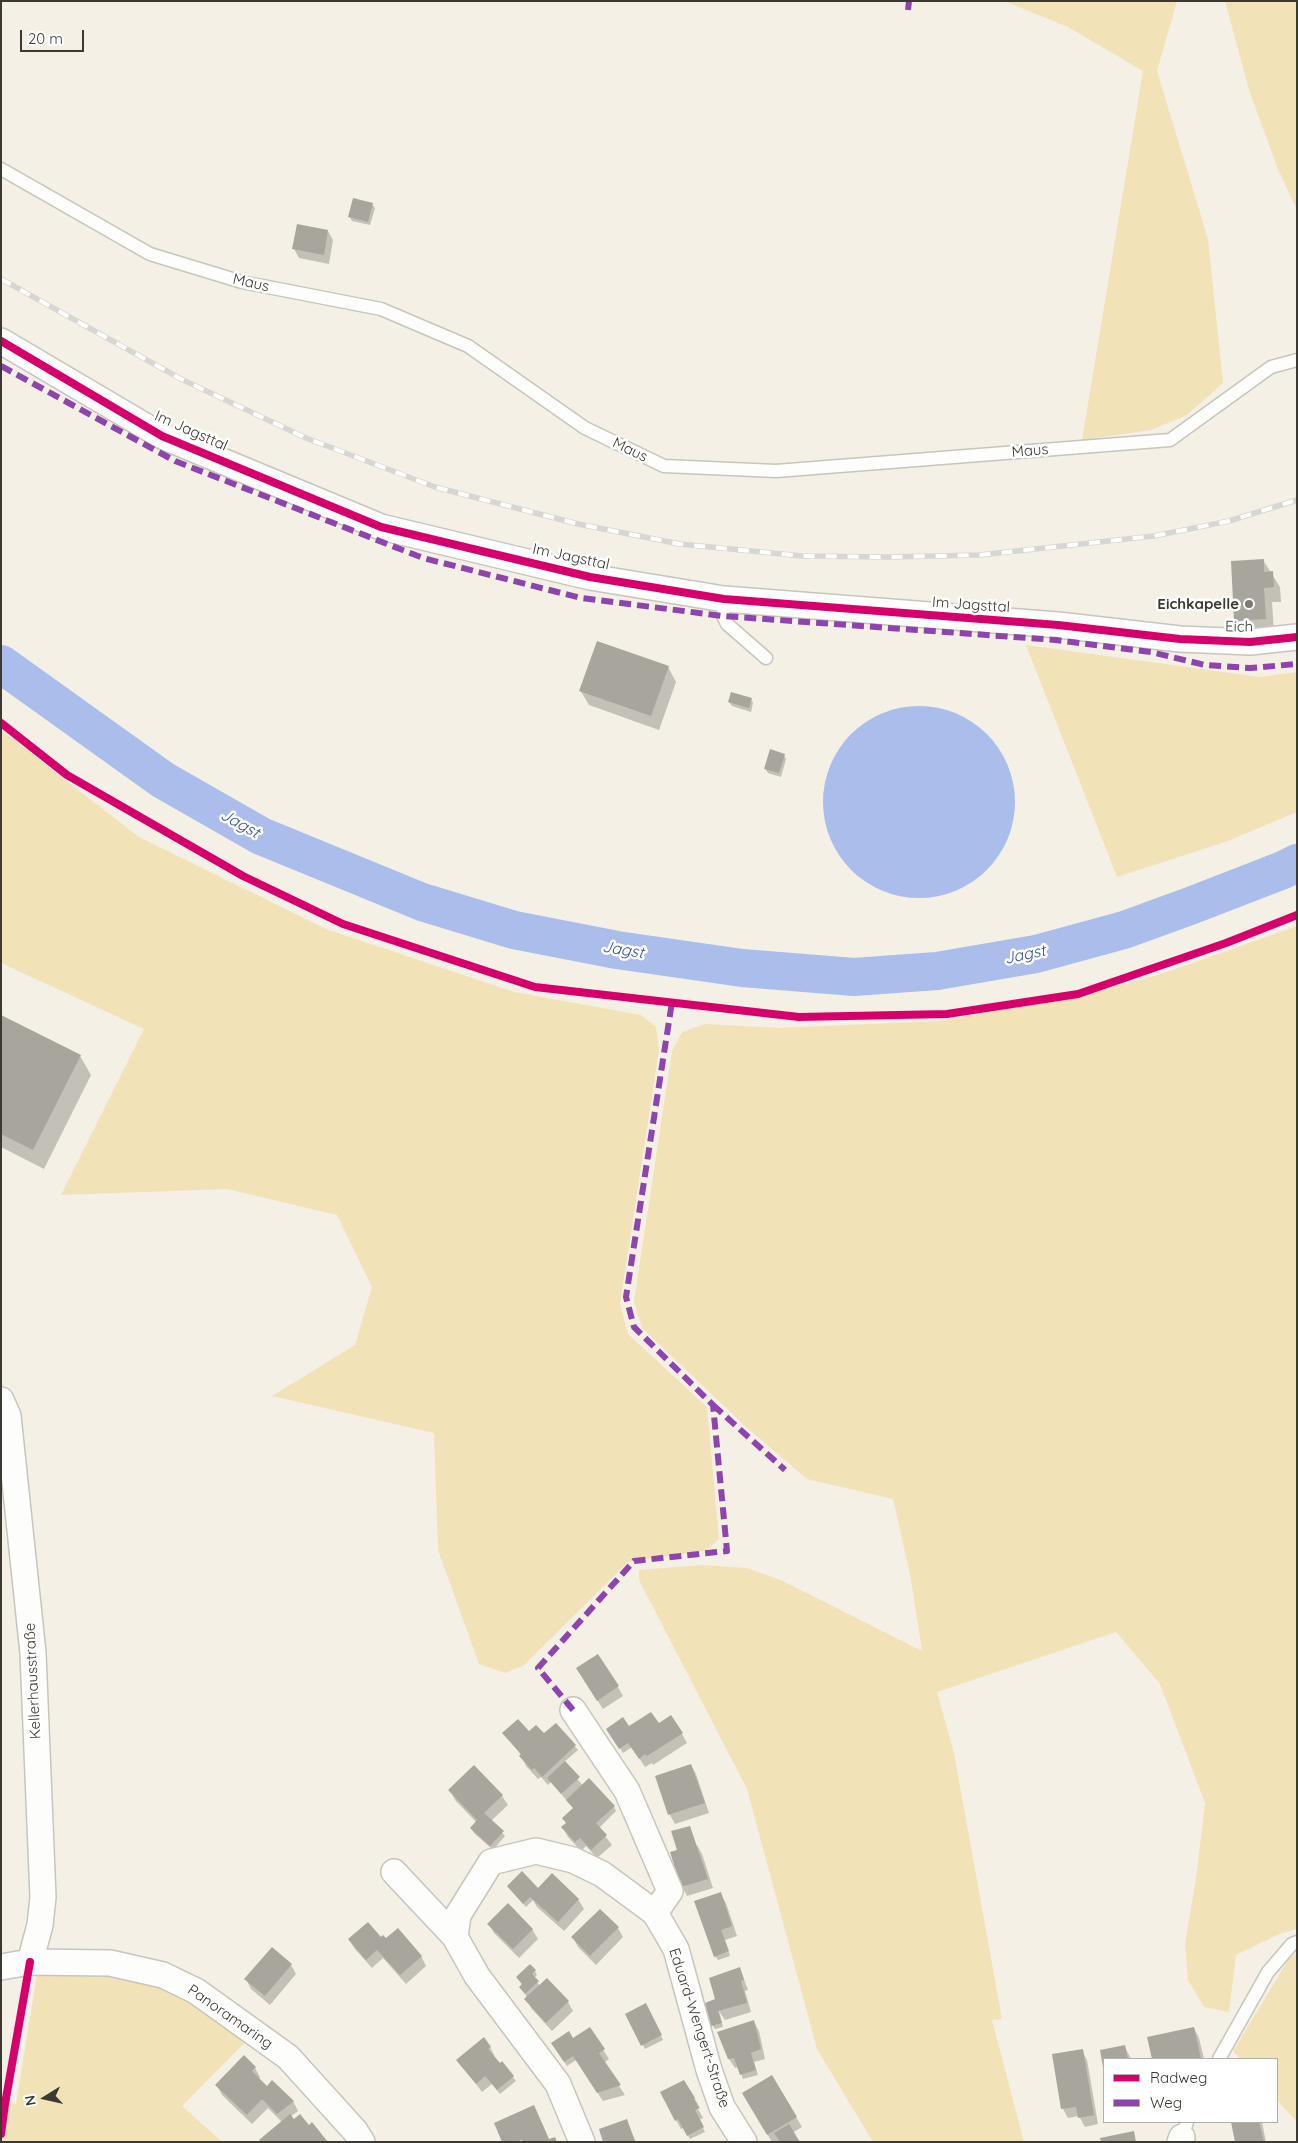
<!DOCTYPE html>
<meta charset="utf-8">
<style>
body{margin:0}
#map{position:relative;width:1298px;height:2143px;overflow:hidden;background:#f4f0e6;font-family:Quicksand,sans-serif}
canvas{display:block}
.frame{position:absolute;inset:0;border:2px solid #3c3932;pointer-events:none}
.legend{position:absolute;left:1103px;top:2058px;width:175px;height:65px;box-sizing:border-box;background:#fff;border:1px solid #b1b0ad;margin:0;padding:6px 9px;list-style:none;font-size:15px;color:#3c3932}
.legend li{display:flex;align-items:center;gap:10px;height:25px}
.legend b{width:25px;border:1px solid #b1b0ad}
.north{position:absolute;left:20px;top:2073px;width:50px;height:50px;-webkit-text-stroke:4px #fff;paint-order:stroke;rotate:260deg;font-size:14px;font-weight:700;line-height:20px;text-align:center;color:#3c3932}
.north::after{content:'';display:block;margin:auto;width:18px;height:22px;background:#3c3932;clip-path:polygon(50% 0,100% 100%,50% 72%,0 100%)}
.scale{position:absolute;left:20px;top:30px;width:64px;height:22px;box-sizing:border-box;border:2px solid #3c3932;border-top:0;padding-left:6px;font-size:15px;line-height:18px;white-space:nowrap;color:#3c3932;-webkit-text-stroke:4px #fff;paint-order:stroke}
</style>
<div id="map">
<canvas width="1298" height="2143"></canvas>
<div class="frame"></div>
<ul class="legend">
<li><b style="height:6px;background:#d6006c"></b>Radweg</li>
<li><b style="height:6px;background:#8e44ad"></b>Weg</li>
</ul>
<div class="north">N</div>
<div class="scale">20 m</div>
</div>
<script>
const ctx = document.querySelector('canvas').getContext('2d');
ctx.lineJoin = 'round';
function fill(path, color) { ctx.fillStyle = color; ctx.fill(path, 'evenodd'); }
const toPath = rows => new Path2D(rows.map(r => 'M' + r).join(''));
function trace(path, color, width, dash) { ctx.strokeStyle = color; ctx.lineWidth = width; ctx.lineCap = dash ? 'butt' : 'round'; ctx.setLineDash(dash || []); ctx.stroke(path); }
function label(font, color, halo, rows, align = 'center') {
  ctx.font = font + ' Quicksand,sans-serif'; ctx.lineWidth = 5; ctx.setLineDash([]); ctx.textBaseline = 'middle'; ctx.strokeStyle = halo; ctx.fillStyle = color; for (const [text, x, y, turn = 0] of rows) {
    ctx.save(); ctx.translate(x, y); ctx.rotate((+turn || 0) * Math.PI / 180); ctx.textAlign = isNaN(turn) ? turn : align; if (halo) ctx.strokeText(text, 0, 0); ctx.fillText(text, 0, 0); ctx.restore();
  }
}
fill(toPath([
 [1004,1,1177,1,1157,71,1208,239,1223,383,1187,415,1151,430,1082,440,1143,71,1068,27],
 [1225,1,1297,1,1297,210,1277,167,1249,90],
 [1026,645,1260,677,1297,672,1297,812,1228,841,1117,877],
 [1,730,139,837,326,929,514,992,641,1015,656,1027,659,1050,620,1304,628,1334,707,1407,719,1539,707,1550,628,1562,523,1666,505,1673,479,1664,438,1550,434,1433,272,1396,355,1345,372,1287,337,1215,227,1189,61,1195,144,1029,1,963],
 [1297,926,1297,1929,1279,1934,1236,1955,1229,2012,1204,2007,1188,1980,1185,1944,1196,1879,1205,1803,1160,1684,1116,1632,937,1692,954,1753,1002,2019,992,2020,1024,2142,873,2142,817,2049,747,1789,639,1580,639,1570,701,1565,747,1568,781,1580,922,1651,911,1579,893,1499,807,1479,744,1425,642,1328,634,1302,672,1051,682,1032,705,1024,780,1028,936,1021,1077,997,1164,973],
 [1297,1952,1297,2122,1277,2100,1277,2059,1240,2059,1233,2051,1290,1957],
 [38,1969,103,1972,149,1984,189,1997,249,2038,182,2106,222,2142,1,2142,1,2103,16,2104]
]), '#f2e2b8');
fill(toPath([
 '823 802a96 96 0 1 1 192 0a96 96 0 1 1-192 0Z'
]), '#abbdeb');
fill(toPath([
 [372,204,375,208,370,225,352,221,350,217],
 [328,231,333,240,329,264,299,258,294,249],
 [1263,560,1280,587,1281,602,1272,602,1274,633,1244,635,1235,621],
 [668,667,676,682,659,730,589,705,580,690],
 [751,699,753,703,751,712,732,706,729,702],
 [784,755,786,759,781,777,768,773,765,768],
 [1,1016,80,1056,91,1075,44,1169,1,1147],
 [583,1678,618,1687,623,1696,603,1709],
 [556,1724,578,1750,564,1762,583,1786,614,1807,616,1811,599,1828,612,1845,597,1858,586,1846,581,1851,568,1837,563,1828,567,1824,574,1809,551,1782,548,1785,541,1777,538,1779,526,1766,521,1755,504,1733,544,1735],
 [608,1729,631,1733,682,1734,687,1743,653,1765,652,1763,645,1767,632,1747,623,1753],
 [691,1765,696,1774,709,1813,675,1824,670,1815,657,1776],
 [474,1767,502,1796,508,1805,491,1821,505,1836,493,1850,474,1833,471,1828,477,1823,455,1800,450,1790],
 [697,1845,702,1854,713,1888,687,1896,682,1887],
 [508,1887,537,1889,578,1899,584,1909,564,1931,537,1907,533,1900,526,1907],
 [720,1893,726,1903,737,1936,725,1940,730,1956,718,1960,715,1956],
 [489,1924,532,1929,538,1939,519,1958,494,1933],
 [618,1928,623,1937,596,1965,578,1947,573,1937],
 [381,1938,421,1956,426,1966,406,1984,383,1958,372,1968,355,1949,349,1940],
 [291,1965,296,1974,270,2005,251,1989,246,1979],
 [740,1968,748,1990,745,1991,751,2012,725,2020,719,2011,723,2027,715,2029,712,2025,717,2000],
 [535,1971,537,1975,534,1978,540,1986,547,1979,568,2002,573,2011,552,2031,531,2008,520,1981],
 [648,2009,663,2040,645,2049,627,2014],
 [754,2022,759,2031,765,2059,754,2062,758,2075,743,2079,739,2067,735,2068,729,2059,719,2032],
 [589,2028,609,2059,604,2063,625,2095,603,2101,576,2060,567,2066,555,2047,573,2039],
 [1194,2028,1199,2038,1204,2059,1153,2059,1149,2038],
 [490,2047,495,2057,494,2058,500,2065,502,2063,516,2081,500,2094,492,2084,482,2092,458,2060],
 [1125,2047,1131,2059,1104,2059,1104,2066,1102,2051],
 [1082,2051,1087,2060,1098,2124,1085,2127,1079,2116,1068,2118,1063,2109],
 [255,2068,260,2077,259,2079,267,2087,293,2101,298,2111,290,2117,294,2121,309,2126,282,2122,268,2108,252,2124,222,2095,217,2085],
 [772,2076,802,2127,777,2142,772,2142,743,2094],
 [690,2090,700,2108,698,2109,703,2118,699,2120,705,2132,690,2139,684,2128,681,2129,676,2120],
 [627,2121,636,2142,605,2142],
 [1232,2122,1262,2122,1266,2142,1236,2142]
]), '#0003');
trace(toPath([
 [1,664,163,780,261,836,422,902,514,930,617,950,742,968,854,977,937,971,1036,954,1124,930,1190,906,1283,870,1297,863]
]), '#abbdeb', 38);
fill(toPath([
 [353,198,373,203,368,222,348,217],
 [297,224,328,230,324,255,292,249],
 [1264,559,1264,572,1273,571,1274,587,1264,588,1266,619,1234,621,1231,561],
 [597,641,669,666,651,716,579,691],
 [731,692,752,698,749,708,728,702],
 [770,749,785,754,779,773,764,769],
 [1,1015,81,1055,33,1150,1,1134],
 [598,1654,619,1686,597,1701,576,1668],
 [651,1712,659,1723,671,1715,683,1733,647,1756,645,1754,639,1759,628,1743,619,1749,606,1729,623,1717,629,1726],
 [518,1719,529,1731,536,1725,544,1733,556,1723,576,1745,542,1777,534,1768,532,1770,519,1756,521,1754,502,1733],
 [565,1761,580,1777,561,1794,547,1778],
 [691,1764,705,1803,668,1815,655,1776],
 [474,1765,503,1795,484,1813,504,1831,490,1846,470,1828,477,1820,448,1790],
 [589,1778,615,1806,596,1823,607,1835,591,1850,580,1838,575,1842,561,1827,566,1823,562,1818,573,1808,566,1800],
 [690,1826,708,1879,681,1887,670,1852,677,1850,671,1831],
 [522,1871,538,1888,552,1873,579,1899,558,1922,530,1897,523,1904,507,1886],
 [721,1892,732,1926,721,1930,729,1951,714,1957,694,1901],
 [508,1903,533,1929,513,1949,487,1924],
 [600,1909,619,1927,590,1956,571,1937],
 [368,1922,381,1937,383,1935,386,1938,398,1928,422,1956,400,1975,377,1950,366,1960,348,1939],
 [272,1947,292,1964,265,1996,244,1979],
 [530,1964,536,1970,532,1974,539,1981,525,1994,519,1987,522,1984,516,1977],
 [740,1967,744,1980,741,1981,747,2003,718,2011,722,2023,711,2026,705,2003,715,1999,709,1978],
 [547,1978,569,2001,546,2023,524,1999],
 [646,2003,662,2035,641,2046,625,2014],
 [754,2020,761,2049,751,2053,756,2070,740,2075,734,2058,728,2059,717,2032],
 [590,2027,605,2049,599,2053,621,2085,597,2093,573,2056,564,2062,551,2043,569,2031,573,2038],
 [1194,2027,1201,2059,1152,2059,1147,2037],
 [484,2037,491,2047,488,2049,500,2063,502,2061,514,2076,497,2090,485,2076,476,2084,456,2060],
 [1125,2045,1128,2059,1104,2059,1103,2067,1100,2050],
 [1083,2049,1094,2115,1078,2118,1076,2107,1061,2109,1052,2054],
 [244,2055,256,2067,252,2071,267,2086,272,2080,294,2101,277,2114,262,2099,247,2115,215,2085],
 [772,2075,797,2117,767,2135,742,2093],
 [684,2080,695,2098,694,2099,699,2108,695,2110,704,2127,687,2136,678,2119,675,2121,660,2092],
 [534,2105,549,2139,555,2137,557,2142,523,2142,522,2140,517,2142,502,2142,494,2123],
 [290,2114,294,2119,300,2114,309,2125,312,2122,328,2142,261,2142,259,2140],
 [627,2119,635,2142,603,2142,599,2129],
 [1231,2122,1259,2122,1264,2141,1235,2142],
 [789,2124,800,2142,780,2142,774,2133],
 [1134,2131,1136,2142,1101,2142,1100,2138]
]), '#a8a59d');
const lane = toPath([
 [1,169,150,254,242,282,381,309,468,346,585,428,664,466,776,471,1170,440,1271,367,1297,360],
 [724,599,723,616,727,624,766,658],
 [1219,2059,1268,1972,1292,1944,1297,1942],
 [1182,2137,1187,2122]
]);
const street = toPath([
 [1,341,162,436,381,527,590,577,724,599,1058,625,1180,639,1250,642,1297,637],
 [1,1400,8,1416,33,1653,43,1897,40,1925,30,1962],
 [573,1710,627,1791,670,1891,655,1913],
 [394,1872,455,1937,477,1976,558,2084,582,2142],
 [455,1937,458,1915,491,1862,536,1851,573,1860,602,1874,655,1913,676,1949,709,2070,722,2107,744,2142],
 [1,1967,30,1962,110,1963,163,1975,196,1991,288,2057,355,2131,362,2142],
 [1180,2142,1182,2137]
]);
trace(lane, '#c7c5bd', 15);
trace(street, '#c7c5bd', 28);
trace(toPath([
 [1,2134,5,2104,27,1985]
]), '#d3d1ce', 3, [2.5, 2.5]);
trace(lane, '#fdfdfb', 12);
trace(street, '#fdfdfb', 25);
const rail = toPath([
 [1,279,181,379,306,438,435,487,578,524,680,544,802,556,889,557,980,555,1154,536,1229,521,1297,500]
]);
trace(rail, '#d8d6d3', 5.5);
trace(rail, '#fff', 4, [11]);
trace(toPath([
 [908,10,909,1],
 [1,366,175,461,423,558,581,598,723,616,1056,640,1151,652,1205,665,1250,668,1297,664],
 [713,1405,785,1470],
 [573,1710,538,1668,634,1561,727,1551,713,1405,634,1327,626,1297,672,1002]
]), '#8e44ad', 6, [12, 6]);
trace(toPath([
 [1,341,162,436,381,527,590,577,724,599,1058,625,1180,639,1250,642,1297,637],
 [1,723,67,775,243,876,343,924,535,987,799,1017,947,1014,1078,994,1226,943,1297,915],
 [1,2134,5,2104,30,1962]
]), '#d6006c', 8);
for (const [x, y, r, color] of [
 [1249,604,5,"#7c7971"]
]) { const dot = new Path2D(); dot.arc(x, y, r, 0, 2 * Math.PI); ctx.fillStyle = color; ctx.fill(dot); trace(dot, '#fff', 2); }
label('15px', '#3c3932', '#fff', [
 ["Maus",251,283,13],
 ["Im Jagsttal",191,431,24],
 ["Maus",630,450,26],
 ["Maus",1030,451,-5],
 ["Im Jagsttal",571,557,12],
 ["Im Jagsttal",971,605,4],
 ["Eich",1239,627,1],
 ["Kellerhausstraße",33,1681,-93],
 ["Panoramaring",230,2017,35],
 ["Eduard-Wengert-Straße",699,2028,72]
]);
label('bold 15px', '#3c3932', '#fff', [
 ["Eichkapelle",1239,604]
], 'right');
label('italic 16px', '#344ea0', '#fff', [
 ["Jagst",240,824,29],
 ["Jagst",623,950,9],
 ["Jagst",1025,955,-12]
]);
</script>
